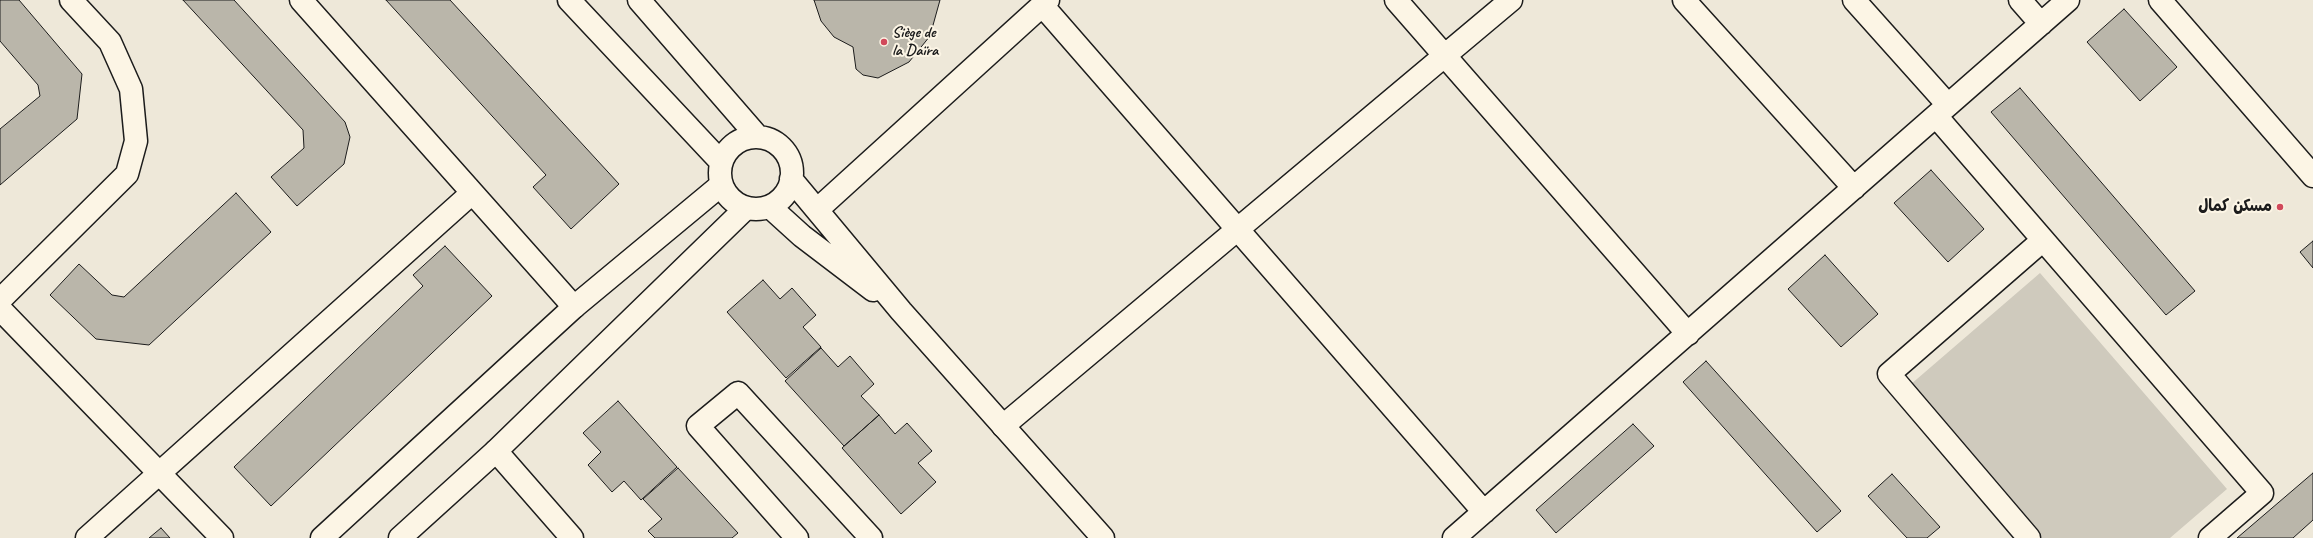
<!DOCTYPE html>
<meta charset="utf-8">
<style>
body{margin:0}
canvas{display:block;background:#eee8d9}
</style>
<canvas width="2313" height="538"></canvas>
<script>
const ctx = document.querySelector('canvas').getContext('2d');
ctx.lineJoin = 'round';
function fill(path, color) { ctx.fillStyle = color; ctx.fill(path, 'evenodd'); }
const toPath = rows => new Path2D(rows.map(r => 'M' + r).join(''));
function trace(path, color, width, dash) { ctx.strokeStyle = color; ctx.lineWidth = width; ctx.lineCap = dash ? 'butt' : 'round'; ctx.setLineDash(dash || []); ctx.stroke(path); }
function label(font, color, halo, rows, align = 'center') {
  ctx.font = font + ' Caveat,"Playpen Sans Arabic",sans-serif'; ctx.lineWidth = 4; ctx.setLineDash([]); ctx.textBaseline = 'middle'; ctx.strokeStyle = halo; ctx.fillStyle = color; for (const [text, x, y, turn = 0] of rows) {
    ctx.save(); ctx.translate(x, y); ctx.rotate((+turn || 0) * Math.PI / 180); ctx.textAlign = isNaN(turn) ? turn : align; if (halo) ctx.strokeText(text, 0, 0); ctx.fillText(text, 0, 0); ctx.restore();
  }
}
fill(toPath([
 [2040,273,2227,489,2170,538,2042,538,1910,385]
]), '#cfcabd');
const building = toPath([
 [0,0,19,0,82,74,77,119,0,185,0,129,40,96,38,85,0,41,0,0],
 [183,0,234,0,345,122,350,137,344,164,297,206,271,177,304,148,303,130,183,0],
 [386,0,450,0,619,184,571,229,533,187,546,175,386,0],
 [814,0,940,0,930,36,909,62,878,78,863,75,856,69,853,47,834,37,821,21,814,0],
 [2124,9,2177,67,2140,101,2087,42,2124,9],
 [2020,88,2195,291,2166,315,1991,112,2020,88],
 [1931,170,1984,229,1948,262,1894,203,1931,170],
 [236,193,271,232,149,345,96,339,50,295,79,264,112,295,124,297,236,193],
 [2313,241,2313,268,2300,252,2313,241],
 [445,246,492,296,271,506,234,467,423,286,413,275,445,246],
 [1825,255,1878,314,1841,347,1788,289,1825,255],
 [763,280,780,299,792,288,816,315,803,327,821,347,786,378,727,312,763,280],
 [821,348,838,367,850,356,874,384,861,396,879,415,844,446,785,381,821,348],
 [1706,361,1841,511,1817,532,1683,382,1706,361],
 [618,401,677,467,641,500,624,481,612,492,588,465,601,452,583,433,618,401],
 [879,415,895,434,907,423,932,451,918,463,936,482,901,514,842,448,879,415],
 [1633,424,1654,446,1556,533,1536,510,1633,424],
 [678,468,738,533,732,538,655,538,648,531,662,519,643,499,678,468],
 [2313,473,2313,520,2293,538,2237,538,2313,473],
 [1892,474,1940,527,1927,538,1907,538,1868,496,1892,474],
 [161,528,170,538,149,538,161,528]
]);
fill(building, '#bab6aa');
trace(building, '#1c1c1c', 1);
const minor = toPath([
 [301,0,574,307],
 [1396,0,1688,334],
 [1684,0,1854,188],
 [1854,0,1948,105],
 [2020,0,2041,24],
 [2160,0,2313,176],
 [1042,5,1484,512],
 [1936,116,2262,493,2210,538],
 [818,209,1048,0],
 [0,300,127,174,136,141,131,89,110,42,71,0],
 [0,309,222,538],
 [1003,426,1511,0],
 [496,451,572,538],
 [87,538,472,193],
 [797,538,698,426,738,393,871,538],
 [1454,538,2068,0],
 [2029,538,1889,374,2043,240]
]);
const tertiary = toPath([
 [322,538,574,307,721,185],
 [400,538,496,451,746,208]
]);
const primary = toPath([
 [569,0,721,162],
 [639,0,758,137],
 '720 173a36 36 0 1 1 72 0a36 36 0 1 1-72 0Z',
 [791,179,901,311,1103,538],
 [770,207,802,236,873,290]
]);
trace(minor, '#1c1c1c', 25);
trace(tertiary, '#1c1c1c', 25);
trace(primary, '#1c1c1c', 25);
trace(minor, '#fcf5e5', 22);
trace(tertiary, '#fcf5e5', 22);
trace(primary, '#fcf5e5', 22);
for (const [x, y, r, color] of [
 [884,42,4,"#d1495b"],
 [2280,207,4,"#d1495b"]
]) { const dot = new Path2D(); dot.arc(x, y, r, 0, 2 * Math.PI); ctx.fillStyle = color; ctx.fill(dot); trace(dot, '#fcf5e5', 1.5); }
label('bold 16px', '#1c1c1c', '#fcf5e5', [
 ["Siège de",892,33],
 ["la Daïra",892,51],
 ["مسكن كمال",2272,207,"right"]
], 'left');
</script>
